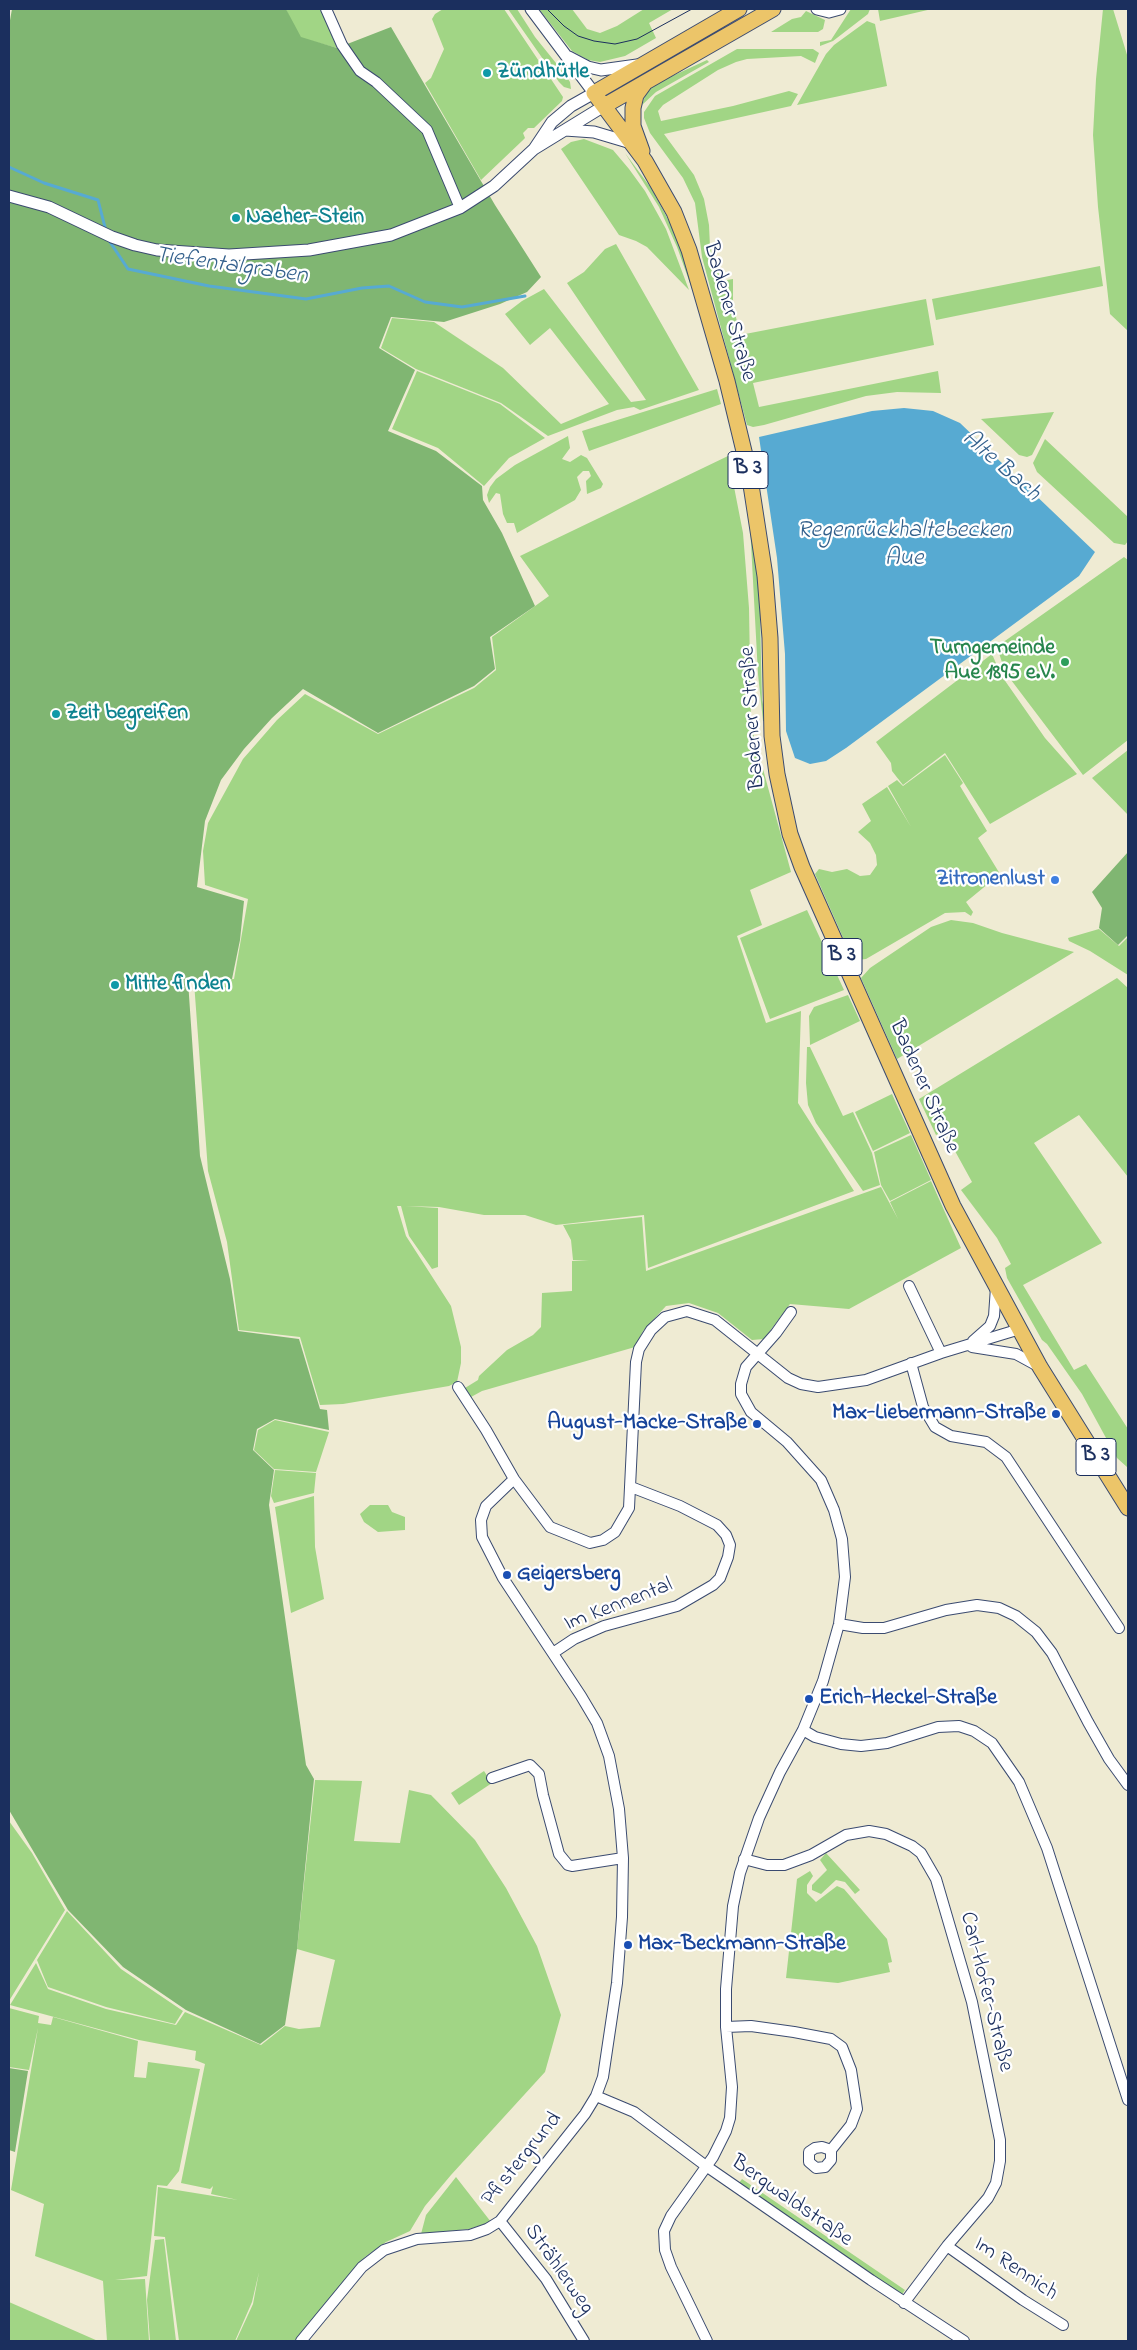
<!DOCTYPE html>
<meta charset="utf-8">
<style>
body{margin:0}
#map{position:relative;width:1137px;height:2350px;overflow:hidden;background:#efebd3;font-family:"Indie Flower",sans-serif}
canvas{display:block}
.frame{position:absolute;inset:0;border:10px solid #1b2f5e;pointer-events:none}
</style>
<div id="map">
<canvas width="1137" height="2350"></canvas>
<div class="frame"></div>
</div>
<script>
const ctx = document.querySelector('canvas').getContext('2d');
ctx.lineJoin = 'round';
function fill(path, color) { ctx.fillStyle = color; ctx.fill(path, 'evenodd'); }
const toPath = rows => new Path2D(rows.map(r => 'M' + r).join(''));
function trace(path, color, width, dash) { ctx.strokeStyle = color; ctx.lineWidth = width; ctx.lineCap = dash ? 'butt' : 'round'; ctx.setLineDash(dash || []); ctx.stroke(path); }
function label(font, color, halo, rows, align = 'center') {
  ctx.font = font + ' "Indie Flower",sans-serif'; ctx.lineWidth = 4.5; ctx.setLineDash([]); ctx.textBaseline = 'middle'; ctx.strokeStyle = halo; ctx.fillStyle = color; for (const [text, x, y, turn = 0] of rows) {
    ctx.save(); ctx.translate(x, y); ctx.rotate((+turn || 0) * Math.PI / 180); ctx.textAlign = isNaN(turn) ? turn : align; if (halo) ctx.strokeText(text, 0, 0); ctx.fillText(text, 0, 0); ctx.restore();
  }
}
fill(toPath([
 [286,9,321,9,337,48,301,38,293,26],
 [443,9,504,9,563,97,562,101,534,128,528,128,523,133,525,138,522,141,481,180,425,83,431,78,444,49,432,19,435,14],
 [508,9,517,9,535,37,564,73,570,82,571,89,564,87,559,82],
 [539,9,572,9,587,29,600,33,617,26,644,9,673,9,649,23,656,38,625,56,600,62,588,60,572,51],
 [851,9,870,9,868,14,833,41,820,46,820,42,831,40],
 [878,9,932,9,880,21],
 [1103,9,1113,9,1128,58,1128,331,1110,314,1098,207,1093,135,1096,79],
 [806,11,825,20,823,29,818,32,771,32,792,19,801,17],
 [867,21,875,24,887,86,797,105,826,54,834,45],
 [737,49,813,49,819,53,815,63,801,56,747,59,736,62,718,70,663,105,658,111,661,121,733,106,789,91,798,94,791,106,664,134,694,175,704,199,709,225,710,247,721,281,733,279,733,304,740,335,926,299,934,345,753,383,759,407,938,371,941,393,897,392,866,396,764,425,753,427,747,425,702,257,695,203,683,178,650,133,644,118,644,112,655,96],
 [707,60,709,62,656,92,642,105,645,96,653,85],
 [584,139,613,150,629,169,645,191,666,229,689,290,647,247,636,241,619,235,561,149,571,142],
 [625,153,651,188,671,225,695,287,692,289,677,247,659,207],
 [616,244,699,390,640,410,634,407,617,410,548,436,501,403,416,369,381,348,392,318,434,322,503,368,561,424,609,404,550,328,530,345,505,314,522,301,544,289,631,402,646,400,567,283,584,272,605,249],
 [1100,266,1103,286,936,320,932,299],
 [417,371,500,404,545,438,509,458,484,486,438,448,392,429],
 [721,387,738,447,759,573,762,700,767,721,763,721,758,674,750,525,736,447],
 [717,389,721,404,589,451,582,431],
 [1054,412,1032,455,1027,457,1019,455,981,419],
 [568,436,570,448,562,459,570,462,581,455,587,458,603,484,601,488,587,494,586,481,591,476,589,471,583,471,577,477,581,490,575,500,517,533,514,523,507,523,503,514,500,494,496,493,489,503,487,495,490,487,496,479,515,465],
 [1045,439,1128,517,1128,541,1125,545,1114,543,1037,472,1033,463],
 [728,456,743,533,749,608,751,725,791,872,750,890,762,925,737,936,766,1023,801,1011,798,1103,854,1191,648,1268,644,1215,556,1225,525,1215,484,1215,439,1207,406,1206,438,1208,438,1267,432,1269,409,1236,401,1206,397,1206,406,1236,451,1306,461,1347,461,1363,457,1382,449,1386,343,1404,320,1405,300,1337,239,1330,227,1242,208,1171,194,982,234,979,248,899,205,885,203,851,208,823,243,759,277,720,305,694,378,734,474,688,496,670,492,637,549,596,520,556],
 [1124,557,1128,560,1128,740,1083,775,1005,672,999,653,1002,643],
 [992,654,1001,675,1045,738,1077,774,990,824,945,753,903,785,892,771,891,763,876,742],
 [1128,750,1128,815,1092,778],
 [945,755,963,783,960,786,987,831,978,838,1000,874,966,902,973,912,971,916,965,912,945,913,866,959,857,960,852,958,815,874,819,869,832,872,847,869,860,876,870,875,877,865,876,855,870,843,858,832,871,821,862,804,887,787,911,827,888,786,897,780,903,786],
 [807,910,844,990,770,1019,740,938],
 [951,920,973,923,1002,933,1074,952,897,1059,861,978,870,968,931,927],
 [1099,929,1119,946,1128,937,1128,975,1090,951,1069,941,1068,938],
 [1117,978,1128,988,1128,1177,1079,1115,1034,1143,1102,1243,1023,1285,1074,1370,1086,1364,1128,1429,1127,1467,1117,1458,1082,1394,1047,1344,1042,1340,1007,1278,1005,1268,1011,1264,997,1238,961,1190,972,1182,944,1131,936,1135,919,1099],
 [848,995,860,1021,810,1045,809,1016,814,1007],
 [807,1047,810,1047,843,1116,853,1112,872,1153,880,1185,863,1191,816,1123,808,1105,806,1083],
 [892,1094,910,1133,873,1151,855,1112],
 [911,1135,931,1180,890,1201,881,1185,874,1152],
 [931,1181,961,1248,849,1309,790,1304,764,1339,752,1340,718,1313,689,1303,666,1306,643,1331,635,1347,482,1391,471,1397,465,1388,478,1380,479,1376,507,1350,533,1335,541,1327,542,1293,572,1291,572,1261,589,1260,573,1260,571,1240,563,1225,642,1217,646,1271,881,1187,898,1219,890,1202],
 [275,1420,329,1432,316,1472,274,1469,254,1450,258,1430],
 [275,1470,316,1473,314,1493,274,1503,271,1496],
 [314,1496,315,1547,324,1599,291,1613,275,1507],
 [370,1505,388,1505,392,1512,405,1517,405,1530,378,1532,364,1522,360,1514],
 [484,1771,492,1783,459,1805,451,1793],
 [315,1780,362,1781,354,1841,400,1843,409,1790,431,1795,475,1840,506,1888,537,1946,561,2015,545,2072,451,2175,425,2206,410,2231,386,2242,365,2257,295,2341,236,2341,253,2304,259,2272,252,2302,235,2341,179,2341,165,2237,154,2236,158,2187,238,2200,211,2194,213,2186,210,2189,181,2183,205,2064,195,2060,196,2051,139,2040,10,2005,36,1963,48,1989,106,2009,176,2025,185,2012,261,2045,285,2026,299,2029,320,2027,335,1960,297,1949],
 [9,1821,32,1853,65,1910,9,2001],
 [826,1853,860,1890,855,1894,845,1882,836,1880,821,1894,812,1890,812,1885,827,1870,820,1860],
 [810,1871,813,1876,807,1885,807,1893,816,1902,837,1886,844,1889,887,1939,892,1962,888,1963,890,1972,838,1983,786,1978,797,1879],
 [67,1911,121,1969,183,2011,175,2024,106,2007,48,1987,37,1960],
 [9,2008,39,2016,38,2023,51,2025,53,2017,138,2041,134,2077,146,2078,148,2062,200,2069,179,2171,167,2186,157,2185,147,2276,115,2280,145,2279,149,2341,107,2341,103,2281,35,2256,44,2204,11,2190,38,2028,29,2070,9,2067],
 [456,2177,491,2222,469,2229,421,2234,426,2215],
 [742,2179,905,2290,901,2296,739,2183],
 [164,2239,176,2341,150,2341,147,2300,155,2240],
 [9,2302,98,2341,9,2341]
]), '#a1d585');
fill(toPath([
 [12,9,286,9,301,37,337,48,391,27,495,205,541,277,527,292,500,304,444,322,391,317,379,348,415,370,388,431,436,451,482,486,483,500,502,533,535,606,490,637,495,669,474,686,378,733,303,689,272,718,244,749,221,780,205,821,197,887,244,901,240,940,232,979,188,981,200,1156,230,1279,238,1331,299,1339,320,1409,327,1410,329,1430,275,1419,257,1429,253,1450,274,1470,269,1505,306,1765,314,1779,297,1949,285,2025,260,2044,186,2010,123,1967,68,1910,9,1810,9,26],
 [1128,852,1128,935,1118,945,1099,928,1102,908,1092,892],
 [9,2068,28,2071,15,2152,9,2150]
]), '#80b672');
fill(toPath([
 [904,408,933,411,960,423,1095,552,1079,576,846,748,826,761,810,764,795,758,786,731,785,654,777,558,759,437,872,411]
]), '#57aad2');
trace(toPath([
 [9,167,44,183,98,200,106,231],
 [108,239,128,269,209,286,306,299,362,288,389,286,425,302,462,307,525,296]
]), '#57aad2', 3);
const minor = toPath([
 [326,9,342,45,360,71,376,82,427,130,460,208],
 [909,1286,941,1353],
 [973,1341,990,1326,994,1316,996,1287],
 [972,1347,1016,1354,1038,1366],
 [911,1363,923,1407,935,1427,951,1436,986,1442,1006,1457,1119,1628],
 [458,1387,486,1430,514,1479,550,1527,590,1543,603,1540,615,1532,629,1508,636,1362,639,1349,651,1330,665,1317,687,1311,715,1320,788,1378,801,1384,818,1387,866,1380,941,1353,1020,1329],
 [839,1624,863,1628,884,1628,946,1610,977,1605,999,1608,1016,1616,1036,1632,1052,1653,1088,1722,1109,1759,1128,1785],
 [553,1653,574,1639,604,1626,677,1606,713,1585,720,1578,728,1557,730,1545,726,1535,717,1525,680,1506,631,1487],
 [803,1730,815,1737,841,1744,861,1746,887,1743,938,1727,959,1726,974,1731,992,1743,1019,1782,1047,1848,1128,2100],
 [492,1778,530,1765,539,1774,543,1795,559,1854,568,1865,572,1866,623,1858],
 [744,1859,767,1865,784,1865,811,1855,846,1835,869,1831,886,1834,912,1846,921,1853,936,1879,972,2002,1000,2140,1000,2161,996,2183,988,2198,947,2246,904,2303],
 [726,2027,751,2026,794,2032,831,2039,842,2047,851,2070,857,2109,851,2125,831,2150],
 [596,2096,634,2112,706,2166,871,2280,964,2341],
 [822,2147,831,2150,831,2160,825,2167,816,2168,809,2162,809,2152,815,2148,822,2147],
 [500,2221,546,2279,584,2341],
 [947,2246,1023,2300,1063,2325],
 [301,2341,362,2267,384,2250,417,2239,470,2235,487,2229,500,2221,585,2114,596,2096,603,2077,617,1983,622,1917,623,1858,619,1809,609,1756,597,1723,581,1696,503,1578,482,1537,481,1520,486,1506,514,1479],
 [707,2341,671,2267,665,2250,664,2231,671,2216,713,2157,726,2131,730,2118,732,2087,726,2027,726,1989,733,1906,740,1873,759,1818,780,1772,803,1730,823,1681,839,1624,845,1577,842,1539,834,1510,821,1480,787,1442,751,1412,741,1394,741,1384,746,1367,776,1333,791,1312]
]);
const tertiary = toPath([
 [531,9,594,93,571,106,552,122,534,149],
 [817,9,829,12,840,9],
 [569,57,588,67,601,70,637,65],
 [565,130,594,132,631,143],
 [9,196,49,207,112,237,135,245,157,250,229,255,309,250,391,235,460,208,494,186,534,149,604,106]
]);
const primary = toPath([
 [739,9,594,93,645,161,674,212,689,250,727,381,749,472,765,576,770,638,772,736,777,774,790,834,802,867,953,1206,1040,1367,1128,1508],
 [604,106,773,9],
 [642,151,633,126,633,108,636,95,644,84]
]);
trace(minor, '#3b4b70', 12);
trace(tertiary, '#3b4b70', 13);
trace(primary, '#3b4b70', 17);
trace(minor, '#fff', 10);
trace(tertiary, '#fff', 11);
trace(primary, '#ecc569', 15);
trace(toPath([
 [547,9,564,26,578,36,594,41,615,44,637,39,692,9]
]), '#1b2f5e', 1);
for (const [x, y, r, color] of [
 [487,73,5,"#0f9aa8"],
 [236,218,5,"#0f9aa8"],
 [1065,662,5,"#2e9e5b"],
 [56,714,5,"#0f9aa8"],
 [1055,880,5,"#3f7fe0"],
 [115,985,5,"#0f9aa8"],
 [1056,1414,5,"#1a4fb4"],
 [757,1424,5,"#1a4fb4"],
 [507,1575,5,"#1a4fb4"],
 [809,1699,5,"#1a4fb4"],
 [628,1945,5,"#1a4fb4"]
]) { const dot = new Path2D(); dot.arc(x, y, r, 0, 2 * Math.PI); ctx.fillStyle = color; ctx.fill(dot); trace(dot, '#fff', 2); }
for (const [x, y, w] of [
 [748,470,40],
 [842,957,40],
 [1096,1457,40]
]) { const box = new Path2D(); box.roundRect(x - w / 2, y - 18.5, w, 37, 4); ctx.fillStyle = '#fff'; ctx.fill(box); trace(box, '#1b2f5e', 1); }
label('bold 21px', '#1b2f5e', null, [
 ["B 3",748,470],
 ["B 3",842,957],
 ["B 3",1096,1457]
]);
label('bold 22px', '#0d838f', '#fff', [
 ["Zündhütle",497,73],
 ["Naeher-Stein",246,218],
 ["Zeit begreifen",66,714],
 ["Mitte finden",125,985]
], 'left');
label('22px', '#1b2f5e', '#fff', [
 ["Badener Straße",728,312,74],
 ["Badener Straße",754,718,-94],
 ["Badener Straße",923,1087,66],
 ["Im Kennental",619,1606,-21],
 ["Carl-Hofer-Straße",985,1992,76],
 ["Pfistergrund",523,2160,-51],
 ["Bergwaldstraße",791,2202,35],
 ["Strählerweg",558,2270,55],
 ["Im Rennich",1015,2270,34]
]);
label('bold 22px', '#27864d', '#fff', [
 ["Turngemeinde",1055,649],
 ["Aue 1895 e.V.",1055,674]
], 'right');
label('bold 22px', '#366cbe', '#fff', [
 ["Zitronenlust",1045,880]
], 'right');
label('bold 22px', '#164399', '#fff', [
 ["Max-Liebermann-Straße",1046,1414,"right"],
 ["August-Macke-Straße",747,1424,"right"],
 ["Geigersberg",517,1575],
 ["Erich-Heckel-Straße",819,1699],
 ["Max-Beckmann-Straße",638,1945]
], 'left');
label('italic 24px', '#33608c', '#fff', [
 ["Tiefentalgraben",231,267,8],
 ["Alte Bach",1000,467,41],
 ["Regenrückhaltebecken",904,532],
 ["Aue",904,560]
]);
</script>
